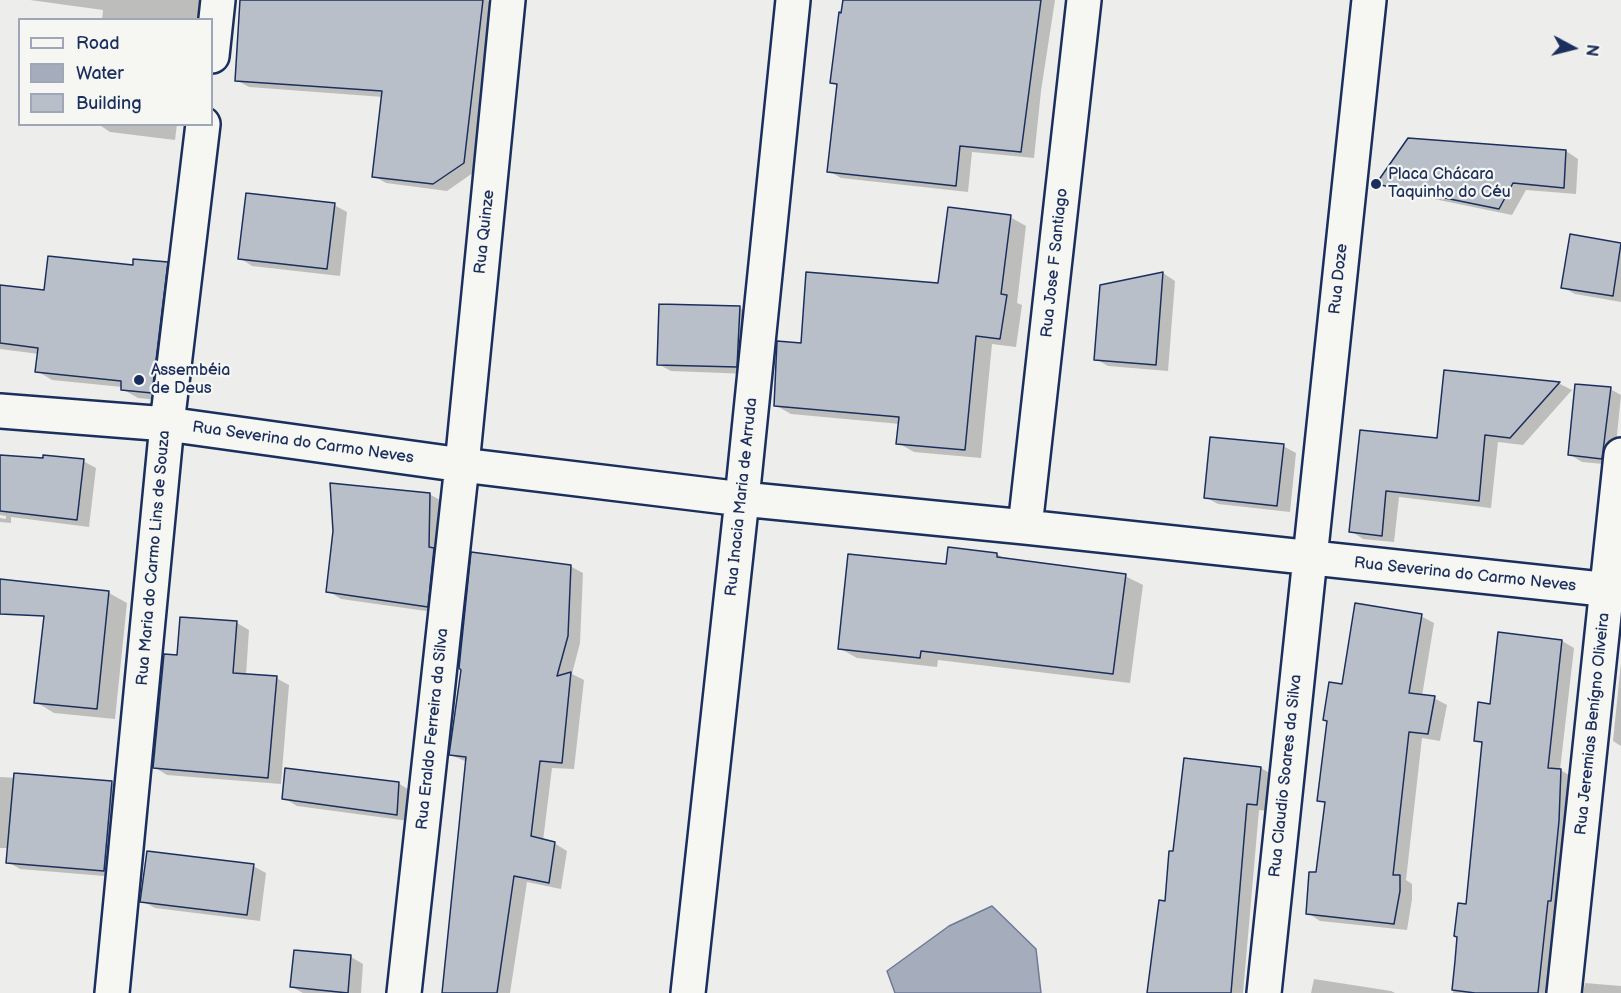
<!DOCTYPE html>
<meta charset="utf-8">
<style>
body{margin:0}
#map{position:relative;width:1621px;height:993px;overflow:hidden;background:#edeeec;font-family:"Balsamiq Sans",sans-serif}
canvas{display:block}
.legend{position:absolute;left:18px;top:18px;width:195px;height:108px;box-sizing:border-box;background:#f6f6f2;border:2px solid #9ea6b7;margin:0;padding:8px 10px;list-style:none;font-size:18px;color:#1b2f5e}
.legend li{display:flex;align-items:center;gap:12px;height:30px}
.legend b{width:30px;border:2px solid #9ea6b7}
.north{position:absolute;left:1543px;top:18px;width:60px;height:60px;-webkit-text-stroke:4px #f6f6f2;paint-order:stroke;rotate:97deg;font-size:16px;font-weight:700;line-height:24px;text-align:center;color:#1b2f5e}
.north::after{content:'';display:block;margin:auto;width:21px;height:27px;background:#1b2f5e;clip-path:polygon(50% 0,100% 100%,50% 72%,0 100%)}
</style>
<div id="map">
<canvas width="1621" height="993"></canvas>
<ul class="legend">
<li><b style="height:8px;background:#f6f6f2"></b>Road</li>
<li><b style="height:16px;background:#a5acbc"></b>Water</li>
<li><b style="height:16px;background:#b9bfc8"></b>Building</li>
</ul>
<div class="north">N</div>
</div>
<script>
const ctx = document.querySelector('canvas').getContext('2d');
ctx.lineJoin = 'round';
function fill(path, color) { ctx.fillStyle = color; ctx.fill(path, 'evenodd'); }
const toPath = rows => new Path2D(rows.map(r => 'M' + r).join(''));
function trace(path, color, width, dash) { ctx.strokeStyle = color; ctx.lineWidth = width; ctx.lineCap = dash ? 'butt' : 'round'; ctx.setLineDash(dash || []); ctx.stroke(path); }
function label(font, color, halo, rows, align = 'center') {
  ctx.font = font + ' "Balsamiq Sans",sans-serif'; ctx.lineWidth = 4.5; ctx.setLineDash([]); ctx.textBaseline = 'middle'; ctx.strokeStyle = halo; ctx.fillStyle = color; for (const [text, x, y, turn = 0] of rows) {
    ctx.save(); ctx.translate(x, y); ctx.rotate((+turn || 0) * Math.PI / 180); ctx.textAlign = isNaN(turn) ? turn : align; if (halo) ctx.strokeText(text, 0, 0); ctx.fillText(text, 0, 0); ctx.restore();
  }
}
const water = toPath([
 [992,906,1036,949,1041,993,895,993,887,971,949,926,992,906]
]);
fill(water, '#a5acbc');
trace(water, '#6e7a96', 1.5);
fill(toPath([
 [30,0,204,0,202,20,102,20,103,10],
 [260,0,487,0,496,5,477,170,447,191,386,183,374,176,383,97,249,87,236,80],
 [844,0,1055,0,1041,91,1034,158,972,152,968,192,841,178,829,171,838,86,831,82],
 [98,124,177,124,175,140,110,132],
 [1566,151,1578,159,1576,194,1526,190,1512,215,1390,190,1378,183],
 [334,205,347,212,340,276,252,266,240,258],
 [1010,217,1026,226,1017,303,1022,305,1016,347,992,344,981,458,914,452,898,443,900,424,791,414,775,405,802,345,940,284],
 [1571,236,1621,244,1621,302,1575,294,1562,287],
 [167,264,183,273,167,401,138,398,122,389,122,387,52,380,37,371,39,354,0,349,0,286,45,292,134,267],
 [1163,273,1175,281,1168,371,1108,366,1096,359],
 [740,308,752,315,749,374,671,371,658,364],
 [1445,371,1560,384,1572,390,1523,445,1498,442,1491,508,1399,497,1394,542,1363,539,1351,531,1361,432,1438,439],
 [1610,389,1621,395,1614,465,1582,462,1569,454],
 [1283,446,1296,453,1290,512,1218,504,1205,497],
 [0,457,83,461,96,468,89,527,11,517,11,523,0,522,0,518,6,519,6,516,0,515],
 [429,494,442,501,440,613,341,599,328,591,334,531],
 [997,554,1007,560,1125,576,1143,585,1130,683,938,660,937,667,857,658,839,648,947,566],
 [570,566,583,573,580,643,572,674,584,680,574,769,552,768,543,841,554,843,567,851,561,889,527,882,510,993,443,993,467,762,451,755],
 [109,593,127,603,115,719,54,713,36,702],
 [1421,616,1434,623,1422,696,1434,698,1447,705,1440,741,1422,738,1406,880,1412,884,1412,899,1407,930,1320,921,1308,913,1317,874,1326,804,1318,800,1343,686],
 [237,623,249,630,246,675,276,678,289,685,281,784,167,775,154,767,179,657],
 [1562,641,1574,648,1560,770,1573,777,1558,993,1453,993,1467,906,1483,744,1476,740,1491,705],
 [1621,662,1621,746,1613,741],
 [1261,768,1273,775,1269,811,1259,810,1243,993,1149,993,1174,853],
 [0,777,111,783,124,790,116,877,20,869,8,862,9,848,0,848],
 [398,783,411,791,409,821,297,806,284,798],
 [253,866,266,873,260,921,155,908,142,901],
 [351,957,363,964,361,993,303,993,292,987],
 [1314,979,1391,991,1395,993,1311,993],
 [1585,983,1621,986,1621,993,1583,993]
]), '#0003');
const building = toPath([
 [240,0,483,0,464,163,433,184,372,177,382,91,235,81,240,0],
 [843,0,1041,0,1021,152,960,146,956,186,827,172,837,84,830,83,839,12,841,13,843,0],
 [1408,138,1566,150,1564,188,1513,183,1499,209,1376,184,1408,138],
 [246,193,335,203,327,269,238,259,246,193],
 [948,207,1011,215,1001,294,1007,295,1000,339,976,336,965,450,896,444,899,417,774,406,777,341,801,343,806,272,938,283,948,207],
 [1570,234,1621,243,1613,296,1561,288,1570,234],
 [48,256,133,265,133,259,168,262,152,393,121,390,121,381,35,372,38,348,0,343,0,285,44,290,48,256],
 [1163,272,1156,365,1094,360,1100,285,1163,272],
 [659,304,740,306,737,367,657,365,659,304],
 [1444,370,1560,382,1510,438,1485,435,1479,501,1386,491,1382,536,1349,532,1360,430,1437,438,1444,370],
 [1575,384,1611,387,1602,459,1568,455,1575,384],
 [1210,437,1284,444,1277,506,1204,498,1210,437],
 [0,455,43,458,43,455,84,459,77,520,0,511,0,455],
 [330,483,430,493,429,547,434,548,428,607,326,592,333,531,330,483],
 [948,547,997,553,997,557,1126,574,1113,674,921,651,920,658,838,649,848,554,946,564,948,547],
 [471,552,571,565,568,636,557,676,571,672,562,763,540,761,531,836,555,842,549,883,514,876,497,993,442,993,466,757,449,755,461,670,459,668,471,552],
 [0,579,109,591,97,709,34,703,44,616,0,614,0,579],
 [1355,603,1422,614,1409,693,1435,696,1428,734,1409,732,1393,875,1400,875,1400,891,1394,924,1306,914,1309,872,1316,872,1325,802,1317,801,1327,721,1323,720,1329,682,1342,684,1355,603],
 [180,617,237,621,233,673,277,676,268,778,153,768,164,654,177,655,180,617],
 [1498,632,1562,640,1548,768,1561,769,1559,821,1551,901,1548,901,1538,993,1475,993,1452,990,1455,961,1457,937,1454,936,1458,903,1466,904,1482,742,1474,741,1478,702,1490,704,1498,632],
 [1184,758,1261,767,1257,805,1247,804,1231,993,1147,993,1159,900,1165,901,1169,851,1173,851,1184,758],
 [285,768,399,782,397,815,282,799,285,768],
 [14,773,112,781,104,871,6,863,14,773],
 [147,851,254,864,247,915,140,902,147,851],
 [294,950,351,955,348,993,290,987,294,950]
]);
fill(building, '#b9bfc8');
trace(building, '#1b2f5e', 1.5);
const minor = toPath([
 [212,56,218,0],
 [0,411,167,424,462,465,742,499,1025,527,1621,591],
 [1025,527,1084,0],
 [112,993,167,424,203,124],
 [404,993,462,465,508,0],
 [688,993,742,499,793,0],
 [1264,993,1369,0],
 [1564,993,1621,455]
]);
trace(minor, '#1b2f5e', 38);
trace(minor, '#f6f6f2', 33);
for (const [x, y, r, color] of [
 [1376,184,6,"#1b2f5e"],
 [139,380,6,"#1b2f5e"]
]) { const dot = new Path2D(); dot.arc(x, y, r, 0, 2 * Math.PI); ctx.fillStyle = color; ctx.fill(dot); trace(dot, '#f6f6f2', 2); }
label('16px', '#1b2f5e', '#f6f6f2', [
 ["Placa Chácara",1388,175],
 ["Taquinho do Céu",1388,193],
 ["Assembéia",151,371],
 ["de Deus",151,389]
], 'left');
label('16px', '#1b2f5e', '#f6f6f2', [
 ["Rua Quinze",485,232,-84],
 ["Rua Jose F Santiago",1055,263,-84],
 ["Rua Doze",1339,279,-84],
 ["Rua Severina do Carmo Neves",303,443,8],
 ["Rua Inacia Maria de Arruda",742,497,-84],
 ["Rua Maria do Carmo Lins de Souza",154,558,-85],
 ["Rua Severina do Carmo Neves",1465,575,6],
 ["Rua Jeremias Benígno Oliveira",1593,724,-84],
 ["Rua Eraldo Ferreira da Silva",433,729,-84],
 ["Rua Claudio Soares da Silva",1286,776,-84]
]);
</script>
